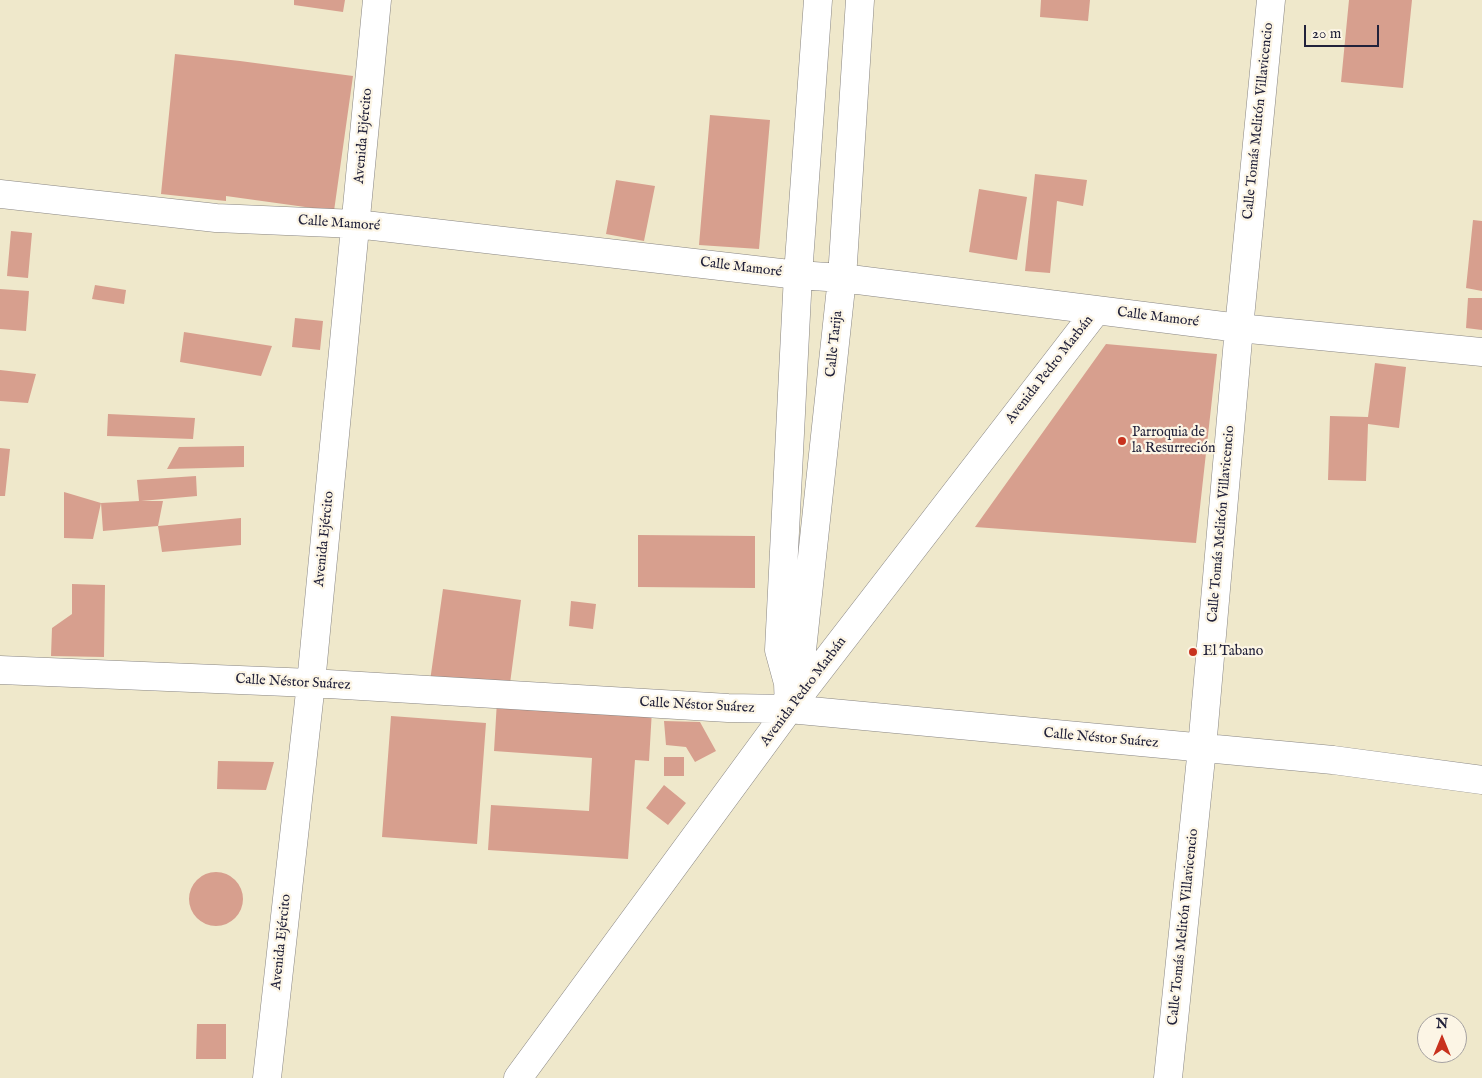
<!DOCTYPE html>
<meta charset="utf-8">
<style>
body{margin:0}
#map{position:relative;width:1482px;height:1078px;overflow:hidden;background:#efe8cb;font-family:"IM FELL English",serif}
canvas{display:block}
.north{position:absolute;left:1417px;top:1013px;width:50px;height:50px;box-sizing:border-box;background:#fcf5e5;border:1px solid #a5a1a1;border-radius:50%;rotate:0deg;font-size:14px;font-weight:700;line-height:20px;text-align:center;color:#22223b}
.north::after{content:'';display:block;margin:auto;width:18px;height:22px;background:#c8321e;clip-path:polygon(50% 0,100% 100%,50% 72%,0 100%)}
.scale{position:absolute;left:1304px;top:25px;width:75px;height:22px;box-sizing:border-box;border:2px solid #22223b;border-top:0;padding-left:6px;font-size:15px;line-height:18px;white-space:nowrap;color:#22223b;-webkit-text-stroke:4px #fcf5e5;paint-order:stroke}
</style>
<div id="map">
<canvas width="1482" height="1078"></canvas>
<div class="north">N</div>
<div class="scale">20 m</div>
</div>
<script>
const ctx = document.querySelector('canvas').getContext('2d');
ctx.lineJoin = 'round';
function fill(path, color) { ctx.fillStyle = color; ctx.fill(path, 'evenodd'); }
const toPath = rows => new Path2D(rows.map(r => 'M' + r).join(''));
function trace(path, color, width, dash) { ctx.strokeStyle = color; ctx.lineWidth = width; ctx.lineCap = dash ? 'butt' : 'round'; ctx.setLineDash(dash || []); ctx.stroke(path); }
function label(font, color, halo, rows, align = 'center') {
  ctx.font = font + ' "IM FELL English",serif'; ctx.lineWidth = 4.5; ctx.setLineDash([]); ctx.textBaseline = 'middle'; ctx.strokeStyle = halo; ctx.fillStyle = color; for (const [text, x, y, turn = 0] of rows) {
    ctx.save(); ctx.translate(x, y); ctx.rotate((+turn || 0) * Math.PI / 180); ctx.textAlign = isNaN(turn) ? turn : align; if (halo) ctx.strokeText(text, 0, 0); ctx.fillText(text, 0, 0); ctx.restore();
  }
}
fill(toPath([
 [294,0,345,0,343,12,294,5],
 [1041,0,1090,0,1088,21,1040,17],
 [1349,0,1412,0,1403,88,1341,82],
 [175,54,240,61,353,76,334,211,226,196,226,201,161,194],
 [710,115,770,120,759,249,699,245],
 [1035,174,1087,180,1083,206,1057,201,1050,273,1025,271],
 [616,180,655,186,644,241,606,234],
 [979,189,1027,197,1017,260,969,252],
 [1473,220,1482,221,1482,291,1466,288],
 [11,231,32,233,28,278,7,276],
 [95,285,126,290,124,304,92,299],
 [0,289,29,291,26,331,0,329],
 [1468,298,1482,298,1482,330,1466,328],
 [295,318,323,321,320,350,292,347],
 [184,332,272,346,261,376,180,362],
 [1106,344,1217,354,1196,543,975,527],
 [1375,363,1406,367,1399,428,1368,424,1366,481,1328,480,1330,416,1368,417],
 [0,370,36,374,28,403,0,401],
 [108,414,195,418,193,439,107,436],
 [244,446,244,467,167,469,179,447],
 [0,448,10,449,5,496,0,496],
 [196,476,197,496,141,501,163,501,158,526,241,518,241,545,162,552,158,526,103,531,101,503,93,539,64,538,64,492,101,503,139,501,137,480],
 [638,535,755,536,755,588,638,587],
 [72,584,105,585,104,657,51,656,52,628,72,614],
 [443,589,521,600,509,691,430,681],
 [571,601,596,604,593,629,569,626],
 [497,701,652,710,649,761,635,760,628,859,488,850,491,805,589,811,592,758,494,751],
 [391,716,486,723,477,844,382,837],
 [664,721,700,722,716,751,695,762,686,747,666,745],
 [664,757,684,757,684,776,664,776],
 [218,761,274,762,266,790,217,789],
 [664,785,686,803,668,825,646,808],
 '189 899a27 27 0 1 1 54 0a27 27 0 1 1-54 0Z',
 [197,1024,226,1024,226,1059,196,1059]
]), '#d79f8e');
const minor = toPath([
 [0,194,216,218,356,224,798,275,842,278,1239,328,1482,352],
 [0,670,311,683,728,708,789,709,1333,760,1482,780],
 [788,683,802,650,842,278,860,0],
 [789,709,788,683,779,650,798,275,818,0],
 [267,1078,311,683,377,0],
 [518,1078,789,709,1096,311],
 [1168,1078,1202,748,1239,328,1271,0]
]);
trace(minor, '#888583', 29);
trace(minor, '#fff', 28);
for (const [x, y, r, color] of [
 [1122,441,5,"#c8321e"],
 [1193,652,5,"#c8321e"]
]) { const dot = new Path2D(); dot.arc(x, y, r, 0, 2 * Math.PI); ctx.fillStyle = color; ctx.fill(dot); trace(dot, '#fcf5e5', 2); }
label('14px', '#22223b', '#fcf5e5', [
 ["Calle Tomás Melitón Villavicencio",1259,121,-84],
 ["Avenida Ejército",364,136,-85],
 ["Calle Mamoré",339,224,4],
 ["Calle Mamoré",741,268,7],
 ["Calle Mamoré",1158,318,7],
 ["Calle Tarija",835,344,-84],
 ["Avenida Pedro Marbán",1050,370,-52],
 ["Calle Tomás Melitón Villavicencio",1222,524,-85],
 ["Avenida Ejército",325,539,-84],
 ["Calle Néstor Suárez",293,683,3],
 ["Avenida Pedro Marbán",804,692,-53],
 ["Calle Néstor Suárez",697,706,3],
 ["Calle Néstor Suárez",1101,739,5],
 ["Calle Tomás Melitón Villavicencio",1184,927,-84],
 ["Avenida Ejército",282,942,-84]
]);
label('14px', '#22223b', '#fcf5e5', [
 ["Parroquia de",1132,433],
 ["la Resurreción",1132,449],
 ["El Tabano",1203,652]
], 'left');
</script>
